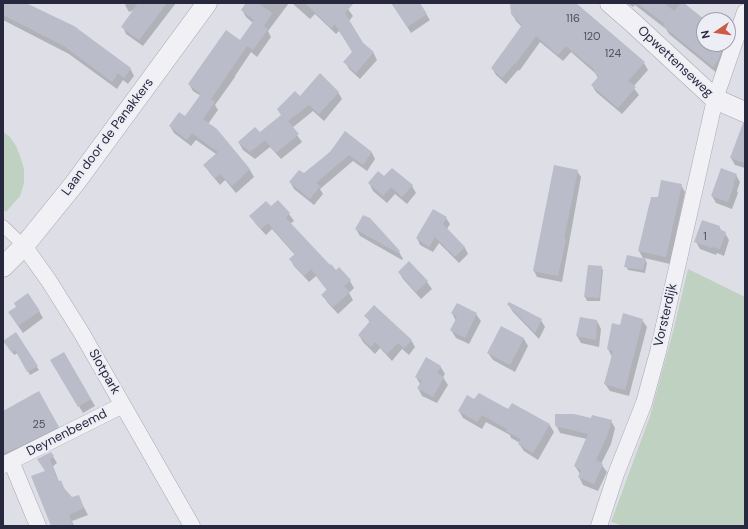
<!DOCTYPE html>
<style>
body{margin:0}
#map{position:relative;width:748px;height:529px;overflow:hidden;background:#dedee7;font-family:"DM Sans",sans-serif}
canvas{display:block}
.frame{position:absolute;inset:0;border:4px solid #27283d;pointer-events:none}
.north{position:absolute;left:696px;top:12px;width:40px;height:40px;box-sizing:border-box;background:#edeef5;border:1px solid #9e9fab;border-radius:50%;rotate:257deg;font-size:11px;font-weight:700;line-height:16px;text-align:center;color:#27283d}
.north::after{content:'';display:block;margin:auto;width:14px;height:18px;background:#cb5b44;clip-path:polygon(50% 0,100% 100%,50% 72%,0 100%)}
</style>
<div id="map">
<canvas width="748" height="529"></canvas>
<div class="frame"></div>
<div class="north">N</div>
</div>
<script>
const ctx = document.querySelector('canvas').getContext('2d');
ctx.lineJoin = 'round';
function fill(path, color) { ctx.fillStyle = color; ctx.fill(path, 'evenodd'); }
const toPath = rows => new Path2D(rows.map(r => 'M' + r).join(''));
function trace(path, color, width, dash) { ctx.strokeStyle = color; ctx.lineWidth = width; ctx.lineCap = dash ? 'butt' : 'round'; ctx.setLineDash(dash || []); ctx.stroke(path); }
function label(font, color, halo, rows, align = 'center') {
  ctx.font = font + ' "DM Sans",sans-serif'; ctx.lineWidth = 4; ctx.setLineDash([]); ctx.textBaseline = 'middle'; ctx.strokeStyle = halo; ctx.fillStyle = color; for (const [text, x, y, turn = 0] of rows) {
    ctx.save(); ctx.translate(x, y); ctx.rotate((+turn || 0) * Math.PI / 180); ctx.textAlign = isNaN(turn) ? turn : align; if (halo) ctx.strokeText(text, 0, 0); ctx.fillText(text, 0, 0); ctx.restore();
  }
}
fill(toPath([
 [3,132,10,137,16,146,20,156,24,169,24,183,20,196,6,212,3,209],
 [688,269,745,297,745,526,624,526,611,522,650,416,674,328]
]), '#bfd1c0');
fill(toPath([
 [3,3,22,3,130,68,134,76,128,84,123,80,117,89,69,54,3,20],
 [127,3,176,3,143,46,126,34,123,27,134,10,129,12,125,5],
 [247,3,289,3,268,31,271,37,257,57,251,52,235,76,235,77,215,105,218,110,208,124,216,130,250,170,254,177,236,193,225,180,220,185,209,172,205,165,216,154,196,140,191,146,174,133,170,126,185,118,201,96,193,91,189,84,241,41,253,23,246,17,242,10],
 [292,3,342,3,348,9,353,16,349,21,363,43,373,52,377,60,360,79,349,69,345,62,353,52,339,31,336,34,315,14,310,19],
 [392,3,419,3,430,20,411,33],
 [511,3,574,3,644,63,648,70,633,87,639,95,622,114,596,92,592,85,598,78,595,73,571,52,563,61,540,42,520,70,517,71,506,84,496,75,492,68,522,27,516,21,512,14],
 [627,3,683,3,704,20,704,44,715,44,722,49,726,57,718,74,669,34,666,29,635,5,633,7],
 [338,92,342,99,324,121,313,111,292,128,302,142,281,159,270,147,255,159,243,150,239,143,260,134,282,116],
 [345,133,372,153,375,159,367,171,353,161,320,189,323,194,314,205,294,189,290,182,304,175,330,152],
 [745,136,745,168,735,165,731,158],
 [577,171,581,177,562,282,537,277,534,271],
 [736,175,740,182,737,191,738,193,732,209,716,203,712,196],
 [384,178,412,186,416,193,407,204,395,194,387,203,373,191,369,183],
 [681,185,685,192,670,264,644,258,647,263,645,273,628,270,626,266,644,260,639,251,659,198],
 [278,201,289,214,294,221,290,224,330,267,350,281,354,288,349,293,353,300,338,314,327,302,323,295,327,290,316,276,309,282,294,266,290,259,295,255,272,229,266,235,255,223,251,216,271,208],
 [446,218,450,224,447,229,465,248,468,254,459,263,439,243,433,252,420,245,417,238],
 [719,227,722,231,725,233,729,240,724,256,717,253,716,255,700,249,696,242],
 [356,229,399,252,403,259,402,260,360,236],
 [409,263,427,282,432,289,421,299,403,279,399,272],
 [589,266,601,267,603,270,600,301,587,301,585,297],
 [508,304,541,320,545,327,539,339,513,312],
 [39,311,43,318,23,333,14,320],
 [452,313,476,314,481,321,469,344,456,338,451,330,456,321],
 [366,316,411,340,415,347,409,355,402,349,392,361,380,348,375,354,363,342,359,335,370,323],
 [642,320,647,327,629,396,610,391,605,384,612,357,608,349,620,326],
 [597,321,601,329,599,347,581,343,577,336],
 [501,328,524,339,528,346,515,372,493,360,488,353],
 [15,334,39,370,30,375,18,353,14,355,7,344],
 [64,353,95,406,83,413,52,360],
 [440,366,445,374,443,377,448,385,437,403,422,396,418,388,420,384,416,377],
 [38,393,62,434,3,461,3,412],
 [459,411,509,411,549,424,554,432,538,460,524,451,519,444,520,443,511,438,510,435,486,422,482,429,463,418],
 [592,419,611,421,615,428,611,444,601,464,607,472,598,491,583,485,579,477,580,474,575,466,587,439,560,433,556,425],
 [51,453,57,463,53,466,59,482,60,482,71,499,78,496,88,515,72,521,74,526,52,526,46,472]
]), '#0003');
fill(toPath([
 [3,3,26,3,74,26,131,68,124,78,118,73,112,82,64,46,3,15],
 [138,3,167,3,139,40,121,27],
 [246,3,258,3,272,13,264,26,268,29,253,50,247,46,211,99,215,102,203,119,217,129,250,169,232,186,220,174,215,178,203,165,218,152,192,133,187,140,169,126,179,112,185,116,201,94,188,84,226,30,240,40,254,20,241,10],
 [305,3,354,3,345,13,363,43,374,52,356,73,343,62,352,52,335,24,331,28],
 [391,3,420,3,427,14,407,27],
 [510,3,576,3,645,62,628,81,636,87,618,108,591,85,599,76,593,71,595,70,566,46,558,55,536,36,516,63,514,64,502,78,491,68,522,25,511,14],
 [637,3,664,3,674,11,681,3,684,3,704,19,704,44,717,44,722,48,718,60,713,67,663,26,665,24],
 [320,73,339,92,319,114,309,105,288,121,299,134,276,153,265,140,250,152,238,142,255,127,260,132,281,115,277,109,295,91,300,96],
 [743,123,745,123,745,163,730,158],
 [345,131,372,152,363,165,349,155,316,183,320,186,310,199,289,182,299,170,304,173,330,152],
 [554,165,578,170,564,239,566,239,558,276,533,271],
 [392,168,413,185,402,197,391,187,383,196,368,183,378,171,384,176],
 [721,168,737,174,733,184,734,185,728,202,711,196],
 [661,180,682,184,666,257,638,251,651,197,658,197],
 [278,200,290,213,286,218,330,265,331,264,336,270,339,267,351,280,344,286,350,292,333,307,321,295,327,289,311,269,304,276,289,259,295,254,268,223,261,229,249,216,266,201,271,206],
 [433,209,447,217,443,224,465,247,455,257,435,237,429,247,416,238],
 [363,215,370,218,400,251,398,253,355,229],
 [702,220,720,226,719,229,726,232,720,249,713,247,712,248,694,242],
 [627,255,646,259,643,270,624,267],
 [409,261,428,281,416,292,398,272],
 [588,265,602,266,599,298,584,297],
 [28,293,40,311,18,326,8,312,16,307,14,303],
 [509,302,542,319,535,333,507,304],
 [457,303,477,313,465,338,450,330,457,317,451,313],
 [374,305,412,340,404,348,398,343,387,354,375,342,371,347,358,335,370,321,364,316],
 [623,313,643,319,625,390,604,384,613,351,607,349,612,323,620,325],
 [580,317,597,320,596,340,576,336],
 [501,326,524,338,510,365,487,353],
 [16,332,38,366,27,372,15,350,12,353,3,341],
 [64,352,91,399,78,407,50,360],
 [426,357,441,366,437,373,444,377,433,397,417,388,422,381,415,377],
 [39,391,59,427,19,447,3,453,3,411],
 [479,393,508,409,512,403,550,424,533,453,518,444,521,439,506,431,507,429,482,415,477,422,458,411,467,395,474,399],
 [555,414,574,414,591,418,592,415,612,420,607,436,596,460,603,464,594,484,578,477,581,470,574,466,588,434,555,426],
 [51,452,54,456,50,459,58,482,61,480,64,488,72,497,79,495,84,508,69,515,73,526,51,526,31,476,45,471,37,459]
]), '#bbbcca');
const pedestrian = toPath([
 [3,226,24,246]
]);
const minor = toPath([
 [24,246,49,281,81,332,192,526],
 [11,461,38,526],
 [3,465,123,405],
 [599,526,616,474,644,403,658,352,715,99,745,12]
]);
const tertiary = toPath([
 [610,3,632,22,715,99,745,112],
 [3,267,24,246,75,183,207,3]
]);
trace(pedestrian, '#a7a7b4', 13);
trace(minor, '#a7a7b4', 17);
trace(tertiary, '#a7a7b4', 21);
trace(pedestrian, '#f0f0f5', 12);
trace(minor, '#f0f0f5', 16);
trace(tertiary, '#f0f0f5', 20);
label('11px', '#4c4d60', null, [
 ["116",573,19],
 ["120",592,37],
 ["124",613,54],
 ["1",705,237],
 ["25",39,425]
]);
label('13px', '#27283d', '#edeef5', [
 ["Opwettenseweg",675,62,43],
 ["Laan door de Panakkers",108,137,-53],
 ["Vorsterdijk",666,315,-77],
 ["Slotpark",104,372,60],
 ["Deynenbeemd",67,433,-27]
]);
</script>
